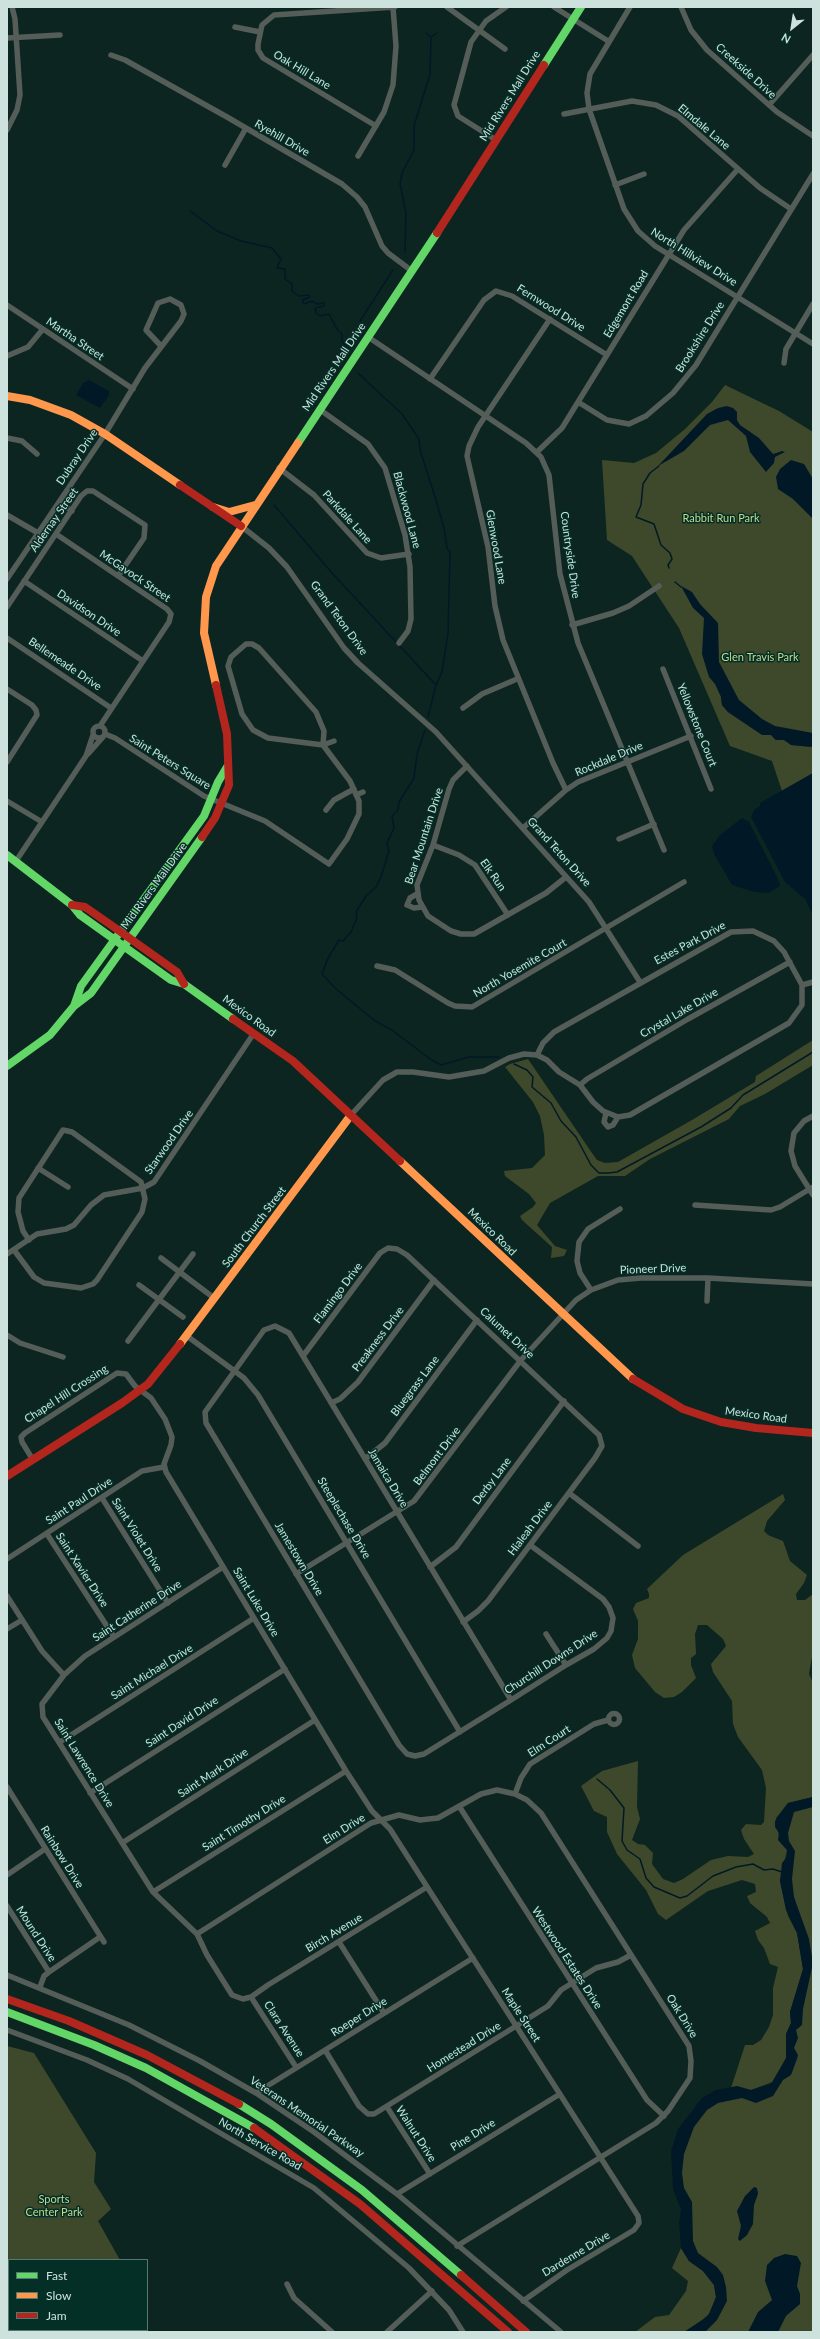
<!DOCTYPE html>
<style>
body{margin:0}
#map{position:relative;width:820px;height:2339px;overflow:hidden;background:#0d2521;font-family:Lato,sans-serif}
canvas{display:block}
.frame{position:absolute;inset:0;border:8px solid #cde2dc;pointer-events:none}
.legend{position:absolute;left:8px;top:2259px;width:140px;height:72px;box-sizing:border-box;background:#032f27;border:1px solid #54776f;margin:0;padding:5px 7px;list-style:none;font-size:12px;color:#cde2dc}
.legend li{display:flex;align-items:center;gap:8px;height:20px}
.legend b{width:20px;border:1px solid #54776f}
.north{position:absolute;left:772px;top:8px;width:40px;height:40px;-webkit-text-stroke:3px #032f27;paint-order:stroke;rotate:210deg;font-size:11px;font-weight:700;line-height:16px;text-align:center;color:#cde2dc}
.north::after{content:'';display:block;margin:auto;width:14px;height:18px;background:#cde2dc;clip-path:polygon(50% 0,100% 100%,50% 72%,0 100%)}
</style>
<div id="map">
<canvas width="820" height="2339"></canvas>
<div class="frame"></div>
<ul class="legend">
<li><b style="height:5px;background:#63d668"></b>Fast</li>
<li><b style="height:5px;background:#ff974d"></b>Slow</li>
<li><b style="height:5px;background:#b3261e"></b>Jam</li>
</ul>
<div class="north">N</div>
</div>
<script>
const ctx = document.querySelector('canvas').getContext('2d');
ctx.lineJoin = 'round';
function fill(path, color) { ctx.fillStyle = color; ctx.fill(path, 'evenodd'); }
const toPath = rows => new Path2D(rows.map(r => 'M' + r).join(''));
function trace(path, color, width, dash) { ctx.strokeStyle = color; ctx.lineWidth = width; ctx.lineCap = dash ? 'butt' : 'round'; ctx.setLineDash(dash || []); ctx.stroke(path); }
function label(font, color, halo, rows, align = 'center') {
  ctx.font = font + ' Lato,sans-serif'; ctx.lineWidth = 3; ctx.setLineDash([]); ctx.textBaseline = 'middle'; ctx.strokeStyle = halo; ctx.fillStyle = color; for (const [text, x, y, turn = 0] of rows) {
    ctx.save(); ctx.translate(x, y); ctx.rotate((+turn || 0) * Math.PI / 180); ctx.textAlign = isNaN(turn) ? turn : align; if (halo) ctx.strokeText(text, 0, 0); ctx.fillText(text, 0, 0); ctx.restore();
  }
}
fill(toPath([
 [725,385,779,411,813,432,813,773,782,791,772,761,730,746,679,628,632,556,607,540,602,460,634,463,656,453,685,429,712,402],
 [721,697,767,727,812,747,792,745,784,740,776,740,771,735,754,729,728,712,722,705],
 [813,1040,813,1065,765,1094,740,1106,729,1119,650,1159,625,1176,598,1176,550,1203,537,1225,555,1246,567,1250,564,1256,551,1258,552,1247,522,1220,520,1216,533,1207,536,1203,529,1194,505,1176,504,1171,532,1168,545,1155,544,1135,540,1116,533,1102,505,1067,510,1064,528,1059,592,1153,597,1160,605,1163,618,1162,692,1120,755,1082,756,1076],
 [783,1494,785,1500,767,1521,764,1531,768,1535,783,1541,790,1561,807,1575,804,1583,796,1594,797,1600,805,1600,813,1594,813,1651,809,1674,813,1683,813,1797,788,1803,776,1818,780,1842,787,1850,780,1881,788,1916,797,1933,803,1969,790,2012,791,2023,786,2034,786,2058,775,2081,751,2090,731,2088,745,2045,753,2045,761,2040,769,2027,773,2015,773,1988,778,1967,770,1964,764,1948,758,1940,755,1931,770,1923,767,1917,750,1903,747,1896,756,1892,755,1884,742,1880,708,1891,666,1920,658,1914,646,1890,617,1854,607,1832,607,1817,594,1811,581,1786,602,1771,638,1761,637,1807,640,1819,632,1840,638,1844,645,1845,653,1853,652,1864,663,1879,674,1883,683,1879,711,1860,728,1856,748,1857,754,1854,744,1839,741,1830,746,1824,761,1825,764,1822,766,1788,762,1770,738,1737,733,1724,732,1701,713,1672,711,1664,726,1646,723,1639,707,1625,698,1625,695,1634,696,1654,691,1658,691,1665,696,1678,682,1692,674,1697,664,1698,655,1692,635,1668,632,1655,638,1639,638,1621,633,1609,636,1603,649,1598,649,1594,647,1589,683,1555],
 [813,1800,813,2332,697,2332,706,2323,721,2294,687,2242,680,2156,683,2138,713,2100,773,2090,788,2062,807,1962,793,1909,790,1859,784,1838,784,1814],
 [7,2046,34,2053,96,2153,94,2182,111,2209,98,2221,120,2260,9,2260,9,2330,113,2330,108,2332,7,2332],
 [681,2248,689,2261,703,2271,714,2285,716,2297,711,2312,698,2324,684,2332,635,2332,655,2317,669,2315,686,2291,688,2281,672,2268]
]), '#3e492b');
fill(toPath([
 [89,380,109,391,109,395,100,408,76,395,83,383],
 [727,406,733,408,737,412,737,420,740,425,759,438,773,454,782,451,785,452,775,457,774,463,766,472,750,452,746,436,728,420,710,425,684,451,658,466,707,414,718,408],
 [791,460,804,464,813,479,813,519,793,499,778,489,776,477,780,469],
 [681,586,692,592,700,604,718,623,719,662,739,700,762,719,775,726,813,733,813,747,791,745,784,740,776,740,771,735,762,735,728,712,722,705,721,697,715,684,709,677,702,654,704,618,693,608],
 [813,773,813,915,805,899,785,882,751,817,754,810,760,806,760,803],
 [742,818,749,822,779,881,780,886,769,893,754,892,732,885,714,854,712,846,720,835],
 [813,1797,813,1807,794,1812,788,1833,789,1841,795,1851,792,1879,794,1897,809,1939,813,1963,803,2009,802,2025,796,2030,798,2038,794,2048,798,2055,797,2059,791,2075,783,2080,773,2096,756,2103,742,2098,718,2103,707,2110,694,2127,684,2154,682,2173,684,2188,692,2202,693,2241,698,2253,717,2267,723,2275,726,2287,727,2301,717,2320,705,2332,684,2332,708,2316,716,2297,714,2285,703,2271,689,2261,681,2248,679,2222,681,2210,673,2189,671,2151,678,2129,702,2098,716,2090,737,2086,751,2090,771,2084,786,2058,786,2034,791,2023,790,2012,803,1969,797,1933,786,1910,780,1881,782,1863,787,1857,787,1850,778,1840,779,1833,775,1827,775,1821,788,1803],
 [754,2187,757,2188,758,2194,754,2205,753,2224,747,2235,740,2241,738,2239,741,2226,737,2211,745,2196],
 [785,2254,797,2256,801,2263,797,2286,800,2294,800,2304,786,2316,778,2332,748,2332,758,2312,772,2300,765,2281,767,2265,774,2258]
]), '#011926');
trace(toPath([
 [431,37,437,33],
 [190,211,217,231,241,241,272,248,281,259,277,268,285,269,285,279,292,284,292,291,299,296,309,295,310,297,302,300,304,304,312,301,317,304,324,303,324,306,315,308,316,313,320,316,329,314,337,329,342,334,342,341,346,346],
 [405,252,406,213,400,184,402,173,414,150,414,126,430,74,431,37,426,33],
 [360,321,393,270],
 [358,373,402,414,419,439,420,450,435,497,444,528,447,548,450,552,448,633,442,672,436,685,428,717],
 [659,466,650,473,643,484,641,505,636,517,654,524,661,545,670,553,672,559,668,565,669,568],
 [274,505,332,573,436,685],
 [675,582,681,587],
 [425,730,417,754,414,778,399,802,398,810,392,816,394,828,387,843,389,851,381,877,376,887,366,896,356,912,357,918,351,932,343,941,339,940,328,958,322,974,335,988,375,1021,392,1030,430,1059,441,1065,469,1057,499,1057],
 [514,1064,527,1070,533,1077,532,1087,551,1103,561,1121,576,1137,591,1165,599,1173,608,1173,617,1172,701,1127,731,1108,743,1095,813,1052],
 [597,1779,610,1790,624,1808,622,1841,627,1850,640,1859,646,1878,654,1887,680,1898,687,1896,713,1876,736,1867,753,1864,764,1870,773,1869,782,1872]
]), '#011926', 1.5);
trace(toPath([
 [447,7,505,49],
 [554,7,608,41],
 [630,7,590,74,587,93,589,109,624,209,638,231,655,246,813,344],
 [681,7,691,30,707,50,777,112,813,136],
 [235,27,260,32],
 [7,38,60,35],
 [111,55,125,60,227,117,342,184,357,197,365,207,382,246,388,253,412,271],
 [769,105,813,55],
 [564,114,632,101,656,105,678,116,760,188,791,209],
 [376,126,263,58,258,50,258,44,262,25,274,15,395,7],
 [7,130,17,110,20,95,15,19,12,7],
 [496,140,458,116,454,105,471,42,486,21,506,7],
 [358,156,384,112,393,85,396,46,393,7],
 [225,165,246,128],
 [615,185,644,174],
 [7,305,133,389],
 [550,319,478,427,469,446,467,456,488,547,495,606,503,640,553,763,566,790],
 [368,337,526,443,541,457,549,475,560,574,578,643,664,850],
 [7,356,28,347,43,329],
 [784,363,786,349,813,304],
 [430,379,484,300,496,291,512,296,607,355],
 [578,402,607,420,629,424,646,416,673,393,696,365,813,174],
 [319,409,368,444,385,468,405,535,410,567,411,619,408,631,399,643],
 [7,438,22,441,37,454],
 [537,452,562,428,684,230,738,169],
 [279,468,314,495,367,553,381,558,409,554],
 [59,502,72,511],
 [7,515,38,533],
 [241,526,269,548,287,567,344,648,358,663,436,732,589,902,640,982],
 [56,534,167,609,171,614,169,622,100,726],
 [7,579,105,434,145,368,181,321,184,314,181,305,170,299,158,303,146,330,161,346],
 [24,581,143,661],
 [7,607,81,496,87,491,93,491,145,525,144,538,118,576],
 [572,625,613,613,629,606,659,586],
 [7,638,111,708],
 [663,669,711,789],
 [7,689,32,705,36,710,37,715,7,762],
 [463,708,482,694,517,679],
 '93 732a6 6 0 1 1 12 0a6 6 0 1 1-12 0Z',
 [105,734,115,738,204,796,265,821,329,864,347,839,359,814,359,801,350,781,323,745,324,731,316,712,259,648,252,644,246,644,231,657,228,666,242,714,253,730,268,738,323,745,334,741],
 [88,754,103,737],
 [467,766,453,780,449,789,433,845,417,885,419,900,428,916,451,931,461,934,474,934,546,893,566,877],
 [356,795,363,792],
 [7,801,42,822],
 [326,810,334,800,354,789],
 [523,828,566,790,578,782,691,736],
 [619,839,654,824],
 [433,845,459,855,475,865,508,915],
 [16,861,86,756,93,735],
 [417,894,410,898,407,905,414,908,422,907],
 [377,966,395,970,448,1003,455,1006,472,1007,684,882],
 [802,985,813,982],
 [580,1085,587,1079,688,1019,790,962],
 [606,1113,604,1122,608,1127,613,1125,618,1117],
 [351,1115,383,1080,397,1072,413,1072,449,1077,484,1071,509,1058,524,1054,537,1055,547,1060,559,1072,580,1085,593,1102,603,1111,618,1117,630,1115,789,1023,802,1005,802,985,784,952,774,941,753,931,731,932,554,1032,543,1043,537,1055],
 [813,1116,804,1121,794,1133,791,1151,795,1166,813,1195],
 [38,1168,68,1187],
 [695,1205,771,1210,780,1207,813,1187],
 [14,1250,34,1277,44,1283,81,1288,93,1284,97,1280,142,1212,145,1199,141,1182,72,1132,63,1130,19,1198,18,1212,23,1231,29,1240],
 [7,1254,37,1234,66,1229,74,1225,91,1205,104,1195,143,1188,154,1182,254,1033],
 [161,1258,214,1298],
 [139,1285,183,1317],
 [591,1290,580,1273,577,1261,579,1242,588,1229,620,1209],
 [707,1301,708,1278],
 [7,1335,20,1343,63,1357],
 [187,1336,244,1378,258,1395,460,1732],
 [128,1341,193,1254],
 [303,1356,380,1253,388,1248,397,1249,407,1255,599,1435,602,1446,595,1458,488,1601,478,1611,463,1622],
 [331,1403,340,1399,358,1382,434,1280],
 [365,1459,385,1443,477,1320],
 [33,1460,22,1442,21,1437,25,1433,117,1373,126,1374,135,1386,151,1398,165,1419,172,1437,171,1445,164,1464,166,1472,346,1771,372,1811,390,1829,638,2216,639,2223,634,2230,567,2270,523,2301],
 [569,1493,638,1546],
 [102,1498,168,1603],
 [47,1534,114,1637],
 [7,1559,142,1471,164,1467],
 [223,1567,85,1656,64,1675,42,1704,43,1717,153,1892,197,1934,207,1955,232,1995,243,1999,251,1997,268,1985,427,1887],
 [430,1567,456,1547,564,1401],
 [296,1574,414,1501,521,1360,576,1300,591,1290,618,1280,641,1278,708,1278,813,1284],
 [7,1596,42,1651,64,1675],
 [7,1629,22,1620],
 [546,1634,566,1665],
 [511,1700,289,1333,275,1326,264,1330,205,1412,206,1423,399,1745,407,1754,415,1756,424,1754,511,1700,566,1665,594,1649,607,1638,611,1631,613,1618,609,1607,603,1599,530,1545],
 '608.5 1719a5.5 5.5 0 1 1 11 0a5.5 5.5 0 1 1-11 0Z',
 [60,1742,254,1618],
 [7,1787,104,1942],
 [90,1793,285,1669],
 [515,1794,521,1778,530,1764,594,1724,608,1720],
 [459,1806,647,2100,664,2116],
 [122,1843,315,1720],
 [7,1875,45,1849],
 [153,1892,346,1771],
 [7,1906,49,1972],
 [197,1934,371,1823,399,1815,420,1820,438,1818,481,1794,497,1790,515,1794,527,1800,541,1813,689,2046,691,2061,690,2078,668,2111,656,2123,457,2246],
 [339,1942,384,2013],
 [7,1975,129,2025,200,2061,256,2093,314,2132,397,2194,561,2332],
 [40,1987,44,1976,49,1972,100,1937],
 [251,1997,296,2067],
 [7,2030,87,2060,128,2079,314,2188,409,2268,449,2310,463,2332],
 [325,2050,359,2106,368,2114,374,2114,521,2023,548,2006,561,1990,596,1968,618,1962,631,1955],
 [256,2093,473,1958],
 [387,2107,430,2174],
 [397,2194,560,2094],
 [287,2284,294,2298,332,2332],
 [387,2332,432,2291]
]), '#545d58', 5.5);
trace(toPath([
 [544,65,581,7],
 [298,443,437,233],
 [7,855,72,905,80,915,171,980,184,984,233,1019],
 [74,1006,81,986,204,816,218,782,227,767],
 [7,1066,50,1035,74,1006,91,993,202,837],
 [7,2012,94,2045,146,2068,254,2128],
 [239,2104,271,2124,362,2190,461,2275]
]), '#63d668', 8);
trace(toPath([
 [7,396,30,400,71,415,105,434,180,485],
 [213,507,229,512,255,505],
 [216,685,204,633,206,597,216,566,298,443],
 [400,1161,633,1379],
 [180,1344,351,1115]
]), '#ff974d', 8);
trace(toPath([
 [437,233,544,65],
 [180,485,241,526],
 [202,837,215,818,229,785,227,734,216,685],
 [72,905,85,907,111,925,177,972,184,984],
 [233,1019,293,1061,400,1161],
 [633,1379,683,1409,721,1422,756,1428,813,1433],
 [7,1476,122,1403,148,1384,180,1344],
 [7,1999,69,2021,147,2055,239,2104],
 [254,2128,360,2204,508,2332],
 [461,2275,526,2332]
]), '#b3261e', 8);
label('11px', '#cde2dc', '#032f27', [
 ["Oak Hill Lane",302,70,31],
 ["Creekside Drive",746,71,42],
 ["Mid Rivers Mall Drive",510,96,-58],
 ["Elmdale Lane",704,127,40],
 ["Ryehill Drive",282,138,30],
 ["North Hillview Drive",694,257,32],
 ["Edgemont Road",626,304,-59],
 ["Fernwood Drive",551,308,32],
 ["Brookshire Drive",700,337,-58],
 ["Martha Street",75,339,34],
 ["Mid Rivers Mall Drive",334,367,-56],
 ["Dubray Drive",77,457,-56],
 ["Blackwood Lane",407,510,75],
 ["Parkdale Lane",347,517,48],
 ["Aldernay Street",54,520,-55],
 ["Glenwood Lane",496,547,80],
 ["Countryside Drive",570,555,82],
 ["McGavock Street",135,576,34],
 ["Davidson Drive",89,613,34],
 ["Grand Teton Drive",339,618,54],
 ["Bellemeade Drive",65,664,34],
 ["Yellowstone Court",697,725,68],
 ["Rockdale Drive",609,759,-23],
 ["Saint Peters Square",170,762,32],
 ["Bear Mountain Drive",424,836,-72],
 ["Grand Teton Drive",559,852,48],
 ["Elk Run",493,875,55],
 ["Mid Rivers Mall Drive",154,886,-54],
 ["Estes Park Drive",690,943,-28],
 ["North Yosemite Court",520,968,-30],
 ["Crystal Lake Drive",679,1013,-30],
 ["Mexico Road",249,1016,36],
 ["Starwood Drive",169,1142,-55],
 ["South Church Street",254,1227,-53],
 ["Mexico Road",492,1232,44],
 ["Pioneer Drive",653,1269,-2],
 ["Flamingo Drive",338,1293,-53],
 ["Calumet Drive",507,1333,43],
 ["Preakness Drive",378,1339,-53],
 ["Bluegrass Lane",415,1386,-53],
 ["Chapel Hill Crossing",66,1394,-33],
 ["Mexico Road",756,1415,8],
 ["Belmont Drive",437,1456,-53],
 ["Jamaica Drive",388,1478,59],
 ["Derby Lane",492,1481,-53],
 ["Saint Paul Drive",79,1501,-33],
 ["Steeplechase Drive",344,1518,59],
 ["Hialeah Drive",530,1528,-53],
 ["Saint Violet Drive",137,1535,58],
 ["Jamestown Drive",299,1559,59],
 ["Saint Xavier Drive",82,1570,57],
 ["Saint Luke Drive",256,1602,59],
 ["Saint Catherine Drive",137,1611,-33],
 ["Churchill Downs Drive",551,1662,-33],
 ["Saint Michael Drive",152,1672,-32],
 ["Saint David Drive",182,1722,-33],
 ["Elm Court",549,1741,-33],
 ["Saint Lawrence Drive",84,1763,58],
 ["Saint Mark Drive",213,1773,-33],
 ["Saint Timothy Drive",244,1823,-32],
 ["Elm Drive",344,1829,-32],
 ["Rainbow Drive",62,1857,58],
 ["Birch Avenue",334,1933,-31],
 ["Mound Drive",36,1934,57],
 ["Westwood Estates Drive",567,1958,57],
 ["Maple Street",521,2015,57],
 ["Oak Drive",682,2016,58],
 ["Roeper Drive",359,2017,-32],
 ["Clara Avenue",284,2029,57],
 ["Homestead Drive",464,2047,-32],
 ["Veterans Memorial Parkway",307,2117,34],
 ["Walnut Drive",416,2134,57],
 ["Pine Drive",473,2135,-32],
 ["North Service Road",260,2144,30],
 ["Dardenne Drive",576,2254,-31]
]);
label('11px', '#c4d98d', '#032f27', [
 ["Rabbit Run Park",721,518],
 ["Glen Travis Park",760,657],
 ["Sports",54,2199],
 ["Center Park",54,2212]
]);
</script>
